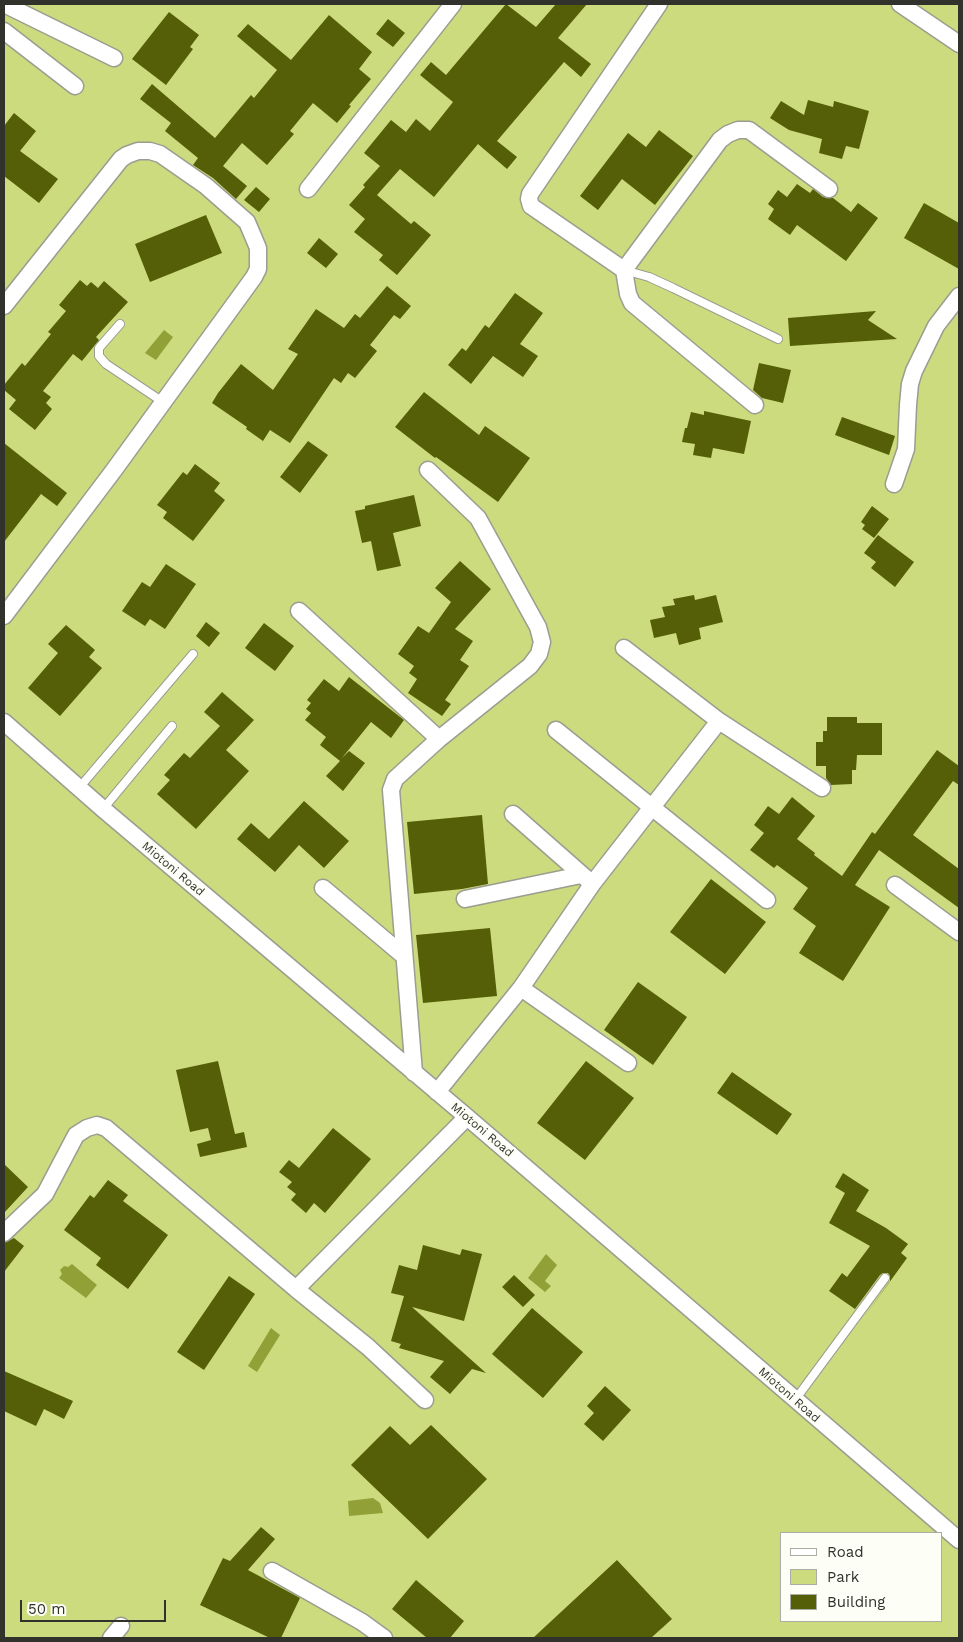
<!DOCTYPE html>
<style>
body{margin:0}
#map{position:relative;width:963px;height:1642px;overflow:hidden;background:#eff2e4;font-family:"Work Sans",sans-serif}
canvas{display:block}
.frame{position:absolute;inset:0;border:5px solid #31322c;pointer-events:none}
.legend{position:absolute;left:780px;top:1532px;width:162px;height:90px;box-sizing:border-box;background:#fdfff6;border:1px solid #abada5;margin:0;padding:6px 9px;list-style:none;font-size:15px;color:#31322c}
.legend li{display:flex;align-items:center;gap:10px;height:25px}
.legend b{width:25px;border:1px solid #abada5}
.scale{position:absolute;left:20px;top:1600px;width:146px;height:22px;box-sizing:border-box;border:2px solid #31322c;border-top:0;padding-left:6px;font-size:15px;line-height:18px;white-space:nowrap;color:#31322c;-webkit-text-stroke:4px #fdfff6;paint-order:stroke}
</style>
<div id="map">
<canvas width="963" height="1642"></canvas>
<div class="frame"></div>
<ul class="legend">
<li><b style="height:6px;background:#fff"></b>Road</li>
<li><b style="height:14px;background:#ccdb7d"></b>Park</li>
<li><b style="height:14px;background:#555f07"></b>Building</li>
</ul>
<div class="scale">50 m</div>
</div>
<script>
const ctx = document.querySelector('canvas').getContext('2d');
ctx.lineJoin = 'round';
function fill(path, color) { ctx.fillStyle = color; ctx.fill(path, 'evenodd'); }
const toPath = rows => new Path2D(rows.map(r => 'M' + r).join(''));
function trace(path, color, width, dash) { ctx.strokeStyle = color; ctx.lineWidth = width; ctx.lineCap = dash ? 'butt' : 'round'; ctx.setLineDash(dash || []); ctx.stroke(path); }
function label(font, color, halo, rows, align = 'center') {
  ctx.font = font + ' "Work Sans",sans-serif'; ctx.lineWidth = 5; ctx.setLineDash([]); ctx.textBaseline = 'middle'; ctx.strokeStyle = halo; ctx.fillStyle = color; for (const [text, x, y, turn = 0] of rows) {
    ctx.save(); ctx.translate(x, y); ctx.rotate((+turn || 0) * Math.PI / 180); ctx.textAlign = isNaN(turn) ? turn : align; if (halo) ctx.strokeText(text, 0, 0); ctx.fillText(text, 0, 0); ctx.restore();
  }
}
fill(toPath([
 [4,4,959,4,959,1638,4,1638],
 [782,1533,942,1533,942,1621,782,1621]
]), '#ccdb7d');
fill(toPath([
 [164,330,173,337,156,360,145,353],
 [546,1254,557,1265,545,1281,551,1286,545,1292,528,1278],
 [72,1264,97,1285,86,1298,59,1278,62,1274,60,1270,64,1266,68,1267],
 [271,1328,280,1335,257,1372,248,1366],
 [373,1498,380,1503,383,1513,349,1516,348,1501]
]), '#92a038');
fill(toPath([
 [506,4,536,27,556,4,587,4,558,38,591,64,581,77,564,62,497,141,517,157,507,169,478,144,434,197,400,169,377,195,411,224,414,221,431,235,397,275,379,260,383,255,354,232,365,219,349,205,365,187,363,185,380,166,364,153,391,120,406,132,416,119,430,131,453,102,420,75,431,62,446,75],
 [169,12,199,35,190,47,193,49,166,85,132,59],
 [329,15,372,52,359,69,371,79,349,105,351,106,337,123,313,103,290,131,294,134,267,165,242,143,223,166,247,186,236,199,213,178,193,165,198,158,165,131,171,123,140,99,152,84,215,138,251,95,254,98,277,70,237,36,248,24,291,60],
 [388,19,405,33,393,47,376,34],
 [808,100,833,107,834,101,869,111,859,149,846,146,842,159,819,153,822,139,789,130,770,118,781,101,804,115],
 [14,113,36,131,20,151,58,179,39,203,4,176,4,126],
 [659,130,693,156,655,205,622,179,598,210,580,196,628,133,646,147],
 [797,184,810,193,813,189,823,197,833,198,851,212,858,203,878,218,846,261,797,225,790,235,768,219,774,209,768,204,778,190,787,197],
 [256,187,270,199,259,212,244,200],
 [924,203,959,223,959,269,904,238],
 [206,215,222,253,150,282,135,244],
 [319,238,338,254,326,268,307,253],
 [80,280,87,286,91,282,98,288,104,281,128,302,96,337,99,340,82,361,73,354,43,391,51,397,46,403,52,409,35,430,9,409,16,400,4,390,4,385,22,363,25,366,51,334,48,332,66,311,59,305],
 [387,286,411,306,400,319,394,315,370,345,377,351,355,378,348,373,341,383,334,378,290,443,270,430,263,441,246,429,247,427,212,403,218,393,241,364,273,390,298,354,288,349,316,309,344,328,355,314,360,318],
 [515,293,543,313,520,344,538,356,523,377,493,356,471,384,448,365,462,348,466,351,485,325,489,328],
 [876,311,868,320,897,339,790,346,788,318],
 [759,363,791,370,783,403,762,398,753,390],
 [424,392,479,435,485,426,530,458,498,502,436,457,435,458,395,427],
 [704,411,751,421,744,454,713,448,711,458,693,455,695,444,682,442,685,428,687,428,691,412,704,415],
 [842,417,895,436,889,455,835,435],
 [308,441,328,455,300,493,280,477],
 [4,443,67,493,57,506,41,494,4,542],
 [195,464,220,483,214,491,225,500,193,541,163,518,167,512,157,505,183,472,187,475],
 [414,495,421,526,393,533,401,566,377,571,371,541,362,543,355,511,365,509,365,506],
 [872,506,889,519,874,538,862,529,865,525,861,522],
 [878,535,914,562,895,587,871,568,876,562,864,553],
 [460,561,491,589,455,629,473,641,460,660,469,666,445,700,451,704,442,716,408,693,417,679,409,673,414,666,398,654,418,626,429,633,451,602,435,588],
 [166,564,196,584,165,629,150,619,145,626,122,611,142,582,150,587],
 [694,595,695,600,716,595,723,622,699,628,701,639,679,645,676,633,654,638,650,620,665,617,662,607,675,605,673,599],
 [206,622,220,633,209,647,196,636],
 [264,623,294,646,275,671,245,648],
 [66,625,95,650,89,657,102,668,60,716,28,688,58,653,48,644],
 [349,677,404,720,391,738,371,722,342,758,349,751,365,763,343,791,326,776,340,761,320,745,326,737,305,720,311,713,306,709,311,703,307,700,324,679,339,691],
 [222,692,254,720,226,750,249,771,196,829,157,794,170,780,164,775,184,753,190,758,220,726,204,712],
 [827,717,857,717,857,723,882,723,882,755,857,755,856,770,852,770,852,784,831,785,826,778,826,766,816,766,816,742,823,742,823,731,827,731],
 [937,750,959,766,959,785,953,781,913,835,959,869,959,908,879,850,855,885,890,907,843,981,799,953,816,926,793,909,808,888,777,865,774,868,750,850,764,833,754,825,768,806,779,814,792,797,815,816,797,839,815,853,814,855,842,876,872,832,875,834],
 [304,801,349,841,324,868,299,845,275,872,237,839,251,823,269,839],
 [482,815,488,884,462,889,414,894,407,822],
 [711,879,766,922,725,974,670,932],
 [490,928,497,996,423,1003,416,935],
 [638,982,687,1017,653,1065,604,1030],
 [218,1061,235,1134,244,1132,247,1147,200,1157,197,1144,211,1140,208,1128,190,1132,176,1070],
 [586,1061,634,1098,585,1160,537,1123],
 [732,1072,792,1114,777,1135,717,1093],
 [333,1128,371,1159,325,1213,314,1203,306,1213,291,1200,296,1194,287,1187,292,1182,279,1172,289,1160,299,1168],
 [4,1164,28,1187,4,1213],
 [843,1173,869,1190,856,1211,886,1228,908,1244,901,1253,907,1258,865,1316,890,1281,890,1276,888,1273,883,1273,880,1275,855,1309,829,1291,842,1273,847,1277,870,1246,829,1223,845,1193,835,1187],
 [108,1180,128,1195,123,1201,168,1235,128,1289,96,1265,101,1258,64,1230,90,1195,94,1198],
 [14,1238,24,1246,4,1272,4,1243],
 [423,1245,460,1255,462,1249,482,1254,464,1321,412,1307,486,1373,472,1369,450,1394,430,1377,444,1361,399,1348,401,1344,391,1341,404,1296,391,1293,399,1265,417,1270],
 [514,1275,535,1295,523,1307,502,1287],
 [229,1276,255,1294,204,1370,177,1352],
 [532,1308,583,1352,543,1398,492,1354],
 [4,1371,73,1401,64,1419,44,1409,36,1426,4,1411],
 [605,1386,631,1410,603,1441,584,1424,594,1413,587,1406],
 [431,1425,487,1479,428,1539,351,1465,390,1426,410,1445],
 [261,1527,275,1539,248,1570,300,1598,281,1638,270,1638,200,1605,223,1558,230,1561],
 [617,1560,672,1619,651,1638,533,1638],
 [416,1580,464,1621,450,1638,427,1638,392,1609]
]), '#555f07');
const service = toPath([
 [624,270,649,277,673,288,778,339],
 [120,324,99,348,99,356,106,364,163,402],
 [79,788,193,654],
 [103,809,172,726],
 [795,1400,885,1278]
]);
const minor = toPath([
 [4,4,114,58],
 [659,4,530,194,529,199,531,206,624,270,628,294,632,303,755,405],
 [900,4,959,44],
 [4,31,75,86],
 [308,189,453,4],
 [624,270,720,140,728,134,738,130,749,130,829,189],
 [4,306,121,159,127,155,138,151,150,151,160,154,206,186,247,222,258,248,258,269,254,277,114,470,4,616],
 [428,470,478,518,538,627,542,642,539,654,530,666,439,739],
 [894,484,906,449,908,405,910,384,914,371,936,326,959,296],
 [299,611,439,739,395,779,391,790,414,1073],
 [624,648,719,721,822,788],
 [4,722,103,809,467,1117,959,1540],
 [556,730,767,900],
 [513,814,588,880],
 [895,885,959,932],
 [323,888,404,956],
 [465,899,581,875],
 [521,988,628,1063],
 [437,1092,521,988,593,883,719,721],
 [4,1233,45,1194,76,1135,87,1128,97,1125,106,1128,296,1289,467,1117],
 [296,1289,368,1347,425,1400],
 [272,1571,362,1622,384,1638],
 [111,1638,121,1626]
]);
trace(service, '#9a9d90', 10);
trace(minor, '#9a9d90', 19);
trace(service, '#fff', 8);
trace(minor, '#fff', 16);
label('12px', '#31322c', '#fdfff6', [
 ["Miotoni Road",173,869,40],
 ["Miotoni Road",482,1130,40],
 ["Miotoni Road",789,1395,41]
]);
</script>
